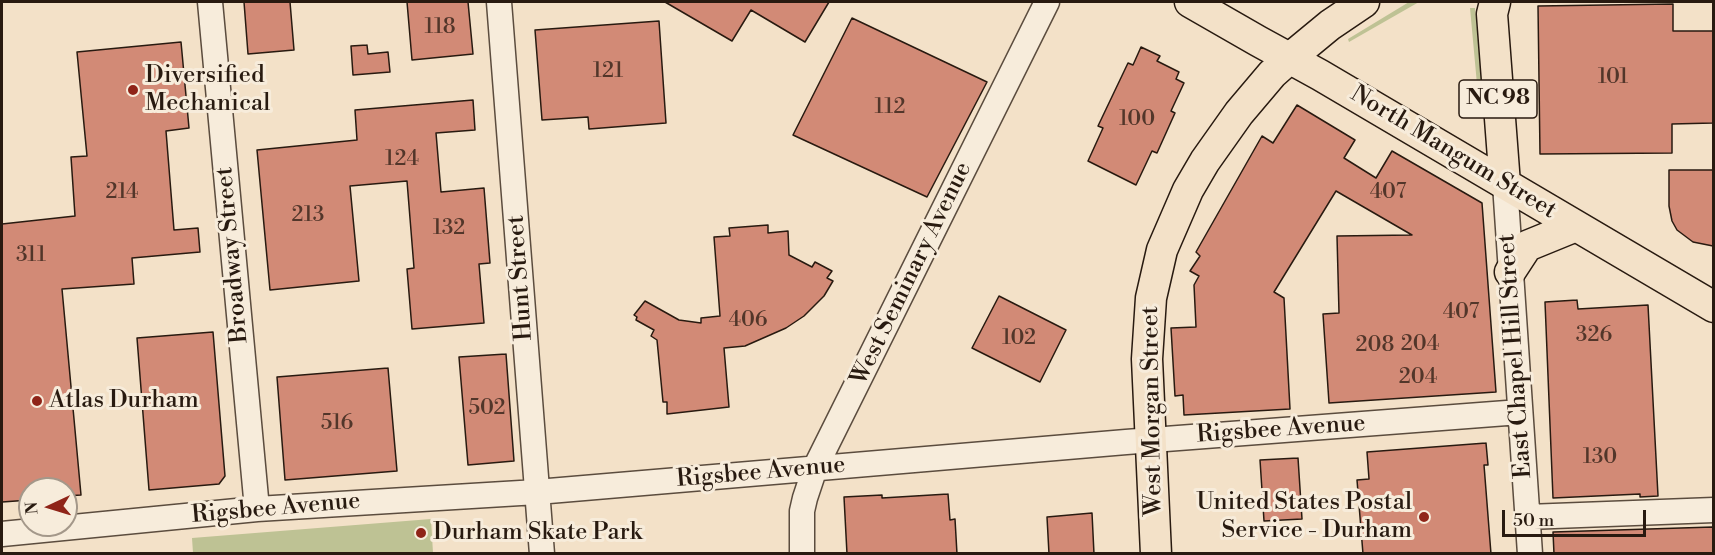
<!DOCTYPE html>
<style>
body{margin:0}
#map{position:relative;width:1715px;height:555px;overflow:hidden;background:#f3e1c8;font-family:"Libre Bodoni",serif}
canvas{display:block}
.frame{position:absolute;inset:0;border:3px solid #281a10;pointer-events:none}
.north{position:absolute;left:18px;top:477px;width:60px;height:60px;box-sizing:border-box;background:#f7ecdb;border:2px solid #a4988a;border-radius:50%;rotate:266deg;font-size:16px;font-weight:700;line-height:24px;text-align:center;color:#281a10}
.north::after{content:'';display:block;margin:auto;width:21px;height:27px;background:#8f2418;clip-path:polygon(50% 0,100% 100%,50% 72%,0 100%)}
.scale{position:absolute;left:1502px;top:510px;width:144px;height:27px;box-sizing:border-box;border:3px solid #281a10;border-top:0;padding-left:8px;font-size:18px;line-height:21px;white-space:nowrap;color:#281a10;-webkit-text-stroke:4px #f7ecdb;paint-order:stroke}
</style>
<div id="map">
<canvas width="1715" height="555"></canvas>
<div class="frame"></div>
<div class="north">N</div>
<div class="scale">50 m</div>
</div>
<script>
const ctx = document.querySelector('canvas').getContext('2d');
ctx.lineJoin = 'round';
function fill(path, color) { ctx.fillStyle = color; ctx.fill(path, 'evenodd'); }
const toPath = rows => new Path2D(rows.map(r => 'M' + r).join(''));
function trace(path, color, width, dash) { ctx.strokeStyle = color; ctx.lineWidth = width; ctx.lineCap = dash ? 'butt' : 'round'; ctx.setLineDash(dash || []); ctx.stroke(path); }
function label(font, color, halo, rows, align = 'center') {
  ctx.font = font + ' "Libre Bodoni",serif'; ctx.lineWidth = 6; ctx.setLineDash([]); ctx.textBaseline = 'middle'; ctx.strokeStyle = halo; ctx.fillStyle = color; for (const [text, x, y, turn = 0] of rows) {
    ctx.save(); ctx.translate(x, y); ctx.rotate((+turn || 0) * Math.PI / 180); ctx.textAlign = isNaN(turn) ? turn : align; if (halo) ctx.strokeText(text, 0, 0); ctx.fillText(text, 0, 0); ctx.restore();
  }
}
fill(toPath([
 [1409,2,1419,2,1349,42,1348,39],
 [1470,8,1475,8,1485,116,1480,117],
 [431,519,433,553,193,553,192,538]
]), '#bec294');
const building = toPath([
 [244,2,290,2,294,50,248,54,244,2],
 [407,2,468,2,473,54,412,60,407,2],
 [665,2,829,2,805,42,751,10,732,41,665,2],
 [1673,4,1673,31,1713,31,1713,123,1672,124,1672,153,1540,154,1538,6,1673,4],
 [852,18,987,82,927,197,793,135,852,18],
 [659,21,666,123,589,129,588,117,542,120,535,30,659,21],
 [181,42,189,128,166,131,174,230,198,228,200,252,132,258,134,284,62,289,81,495,66,496,66,489,30,489,30,500,2,502,2,224,75,216,71,157,87,156,77,52,181,42],
 [367,45,368,54,388,52,390,72,353,75,351,46,367,45],
 [1141,47,1160,56,1157,61,1179,72,1176,79,1184,83,1171,111,1175,113,1157,153,1152,151,1136,185,1088,161,1103,128,1098,126,1128,63,1133,65,1141,47],
 [473,100,475,130,436,133,441,192,484,188,490,263,479,264,484,323,412,329,407,269,414,268,407,181,350,186,359,281,270,290,257,150,357,140,355,110,473,100],
 [1297,105,1355,140,1344,158,1376,178,1392,151,1482,203,1496,392,1329,403,1323,314,1339,313,1337,236,1412,235,1336,191,1274,292,1284,298,1290,409,1184,415,1183,395,1175,396,1171,328,1196,327,1194,285,1199,276,1190,271,1200,256,1196,252,1262,136,1273,143,1297,105],
 [1669,170,1713,170,1713,246,1693,242,1677,230,1672,221,1669,206,1669,170],
 [768,225,768,233,788,231,789,255,812,267,815,262,832,271,827,278,833,281,824,296,804,316,786,328,745,346,724,348,729,407,667,414,667,402,663,402,657,340,651,336,654,330,636,320,637,317,634,315,645,301,679,320,701,323,701,318,720,316,714,237,730,236,729,228,768,225],
 [999,296,1066,330,1040,382,972,348,999,296],
 [1577,300,1578,309,1648,305,1658,496,1640,497,1640,494,1553,498,1545,302,1577,300],
 [213,332,225,476,219,484,149,490,137,338,213,332],
 [506,354,514,461,468,465,459,357,506,354],
 [388,368,397,471,285,480,277,377,388,368],
 [1486,443,1488,465,1484,465,1491,554,1363,554,1357,480,1369,479,1367,452,1486,443],
 [1298,458,1302,519,1264,521,1260,460,1298,458],
 [948,494,950,520,955,519,957,554,847,554,844,497,882,495,882,498,948,494],
 [1092,513,1094,554,1049,554,1047,517,1092,513],
 [1713,527,1713,554,1554,554,1553,532,1713,527]
]);
fill(building, '#d28a76');
trace(building, '#281a10', 1.5);
const minor = toPath([
 [210,2,257,509],
 [499,2,542,554],
 [1505,184,1530,554],
 [1527,517,1714,510],
 [2,534,257,509,537,492,1126,442,1520,412],
 [802,554,802,511,805,498,815,468,1047,2]
]);
const major = toPath([
 [1190,2,1258,41,1320,75,1714,307],
 [1495,2,1492,14,1505,184],
 [1510,272,1527,246,1576,226],
 [1156,554,1147,359,1151,298,1162,250,1188,190,1205,161,1239,113,1272,74,1290,58,1330,25,1364,2]
]);
trace(minor, '#5b4c3e', 27);
trace(major, '#281a10', 33);
trace(minor, '#f7ecdb', 24);
trace(major, '#f3e1c8', 30);
for (const [x, y, r, color] of [
 [133,90,6,"#8f2418"],
 [37,401,6,"#8f2418"],
 [1424,517,6,"#8f2418"],
 [421,533,6,"#8f2418"]
]) { const dot = new Path2D(); dot.arc(x, y, r, 0, 2 * Math.PI); ctx.fillStyle = color; ctx.fill(dot); trace(dot, '#f7ecdb', 2); }
label('21px', '#52362a', null, [
 ["118",440,28],
 ["121",608,72],
 ["101",1613,78],
 ["112",890,108],
 ["100",1137,120],
 ["124",402,160],
 ["214",122,193],
 ["407",1388,193],
 ["213",308,216],
 ["132",449,229],
 ["311",31,256],
 ["407",1461,313],
 ["406",748,321],
 ["326",1594,336],
 ["102",1019,339],
 ["204",1420,345],
 ["208",1375,346],
 ["204",1418,378],
 ["502",487,409],
 ["516",337,424],
 ["130",1600,458]
]);
for (const [x, y, w] of [
 [1498,99,78]
]) { const box = new Path2D(); box.roundRect(x - w / 2, y - 19, w, 38, 4.5); ctx.fillStyle = '#f7ecdb'; ctx.fill(box); trace(box, '#281a10', 1.5); }
label('bold 22px', '#281a10', null, [
 ["NC 98",1498,99]
]);
label('24px', '#281a10', '#f7ecdb', [
 ["Diversified",145,76],
 ["Mechanical",145,104],
 ["Atlas Durham",49,401],
 ["United States Postal",1412,503,"right"],
 ["Service - Durham",1412,531,"right"],
 ["Durham Skate Park",433,533]
], 'left');
label('24px', '#281a10', '#f7ecdb', [
 ["North Mangum Street",1453,153,31],
 ["Broadway Street",233,255,-95],
 ["West Seminary Avenue",912,274,-64],
 ["Hunt Street",521,278,-94],
 ["East Chapel Hill Street",1516,356,-94],
 ["West Morgan Street",1153,411,-91],
 ["Rigsbee Avenue",1281,430,-4],
 ["Rigsbee Avenue",761,473,-5],
 ["Rigsbee Avenue",276,509,-5]
]);
</script>
